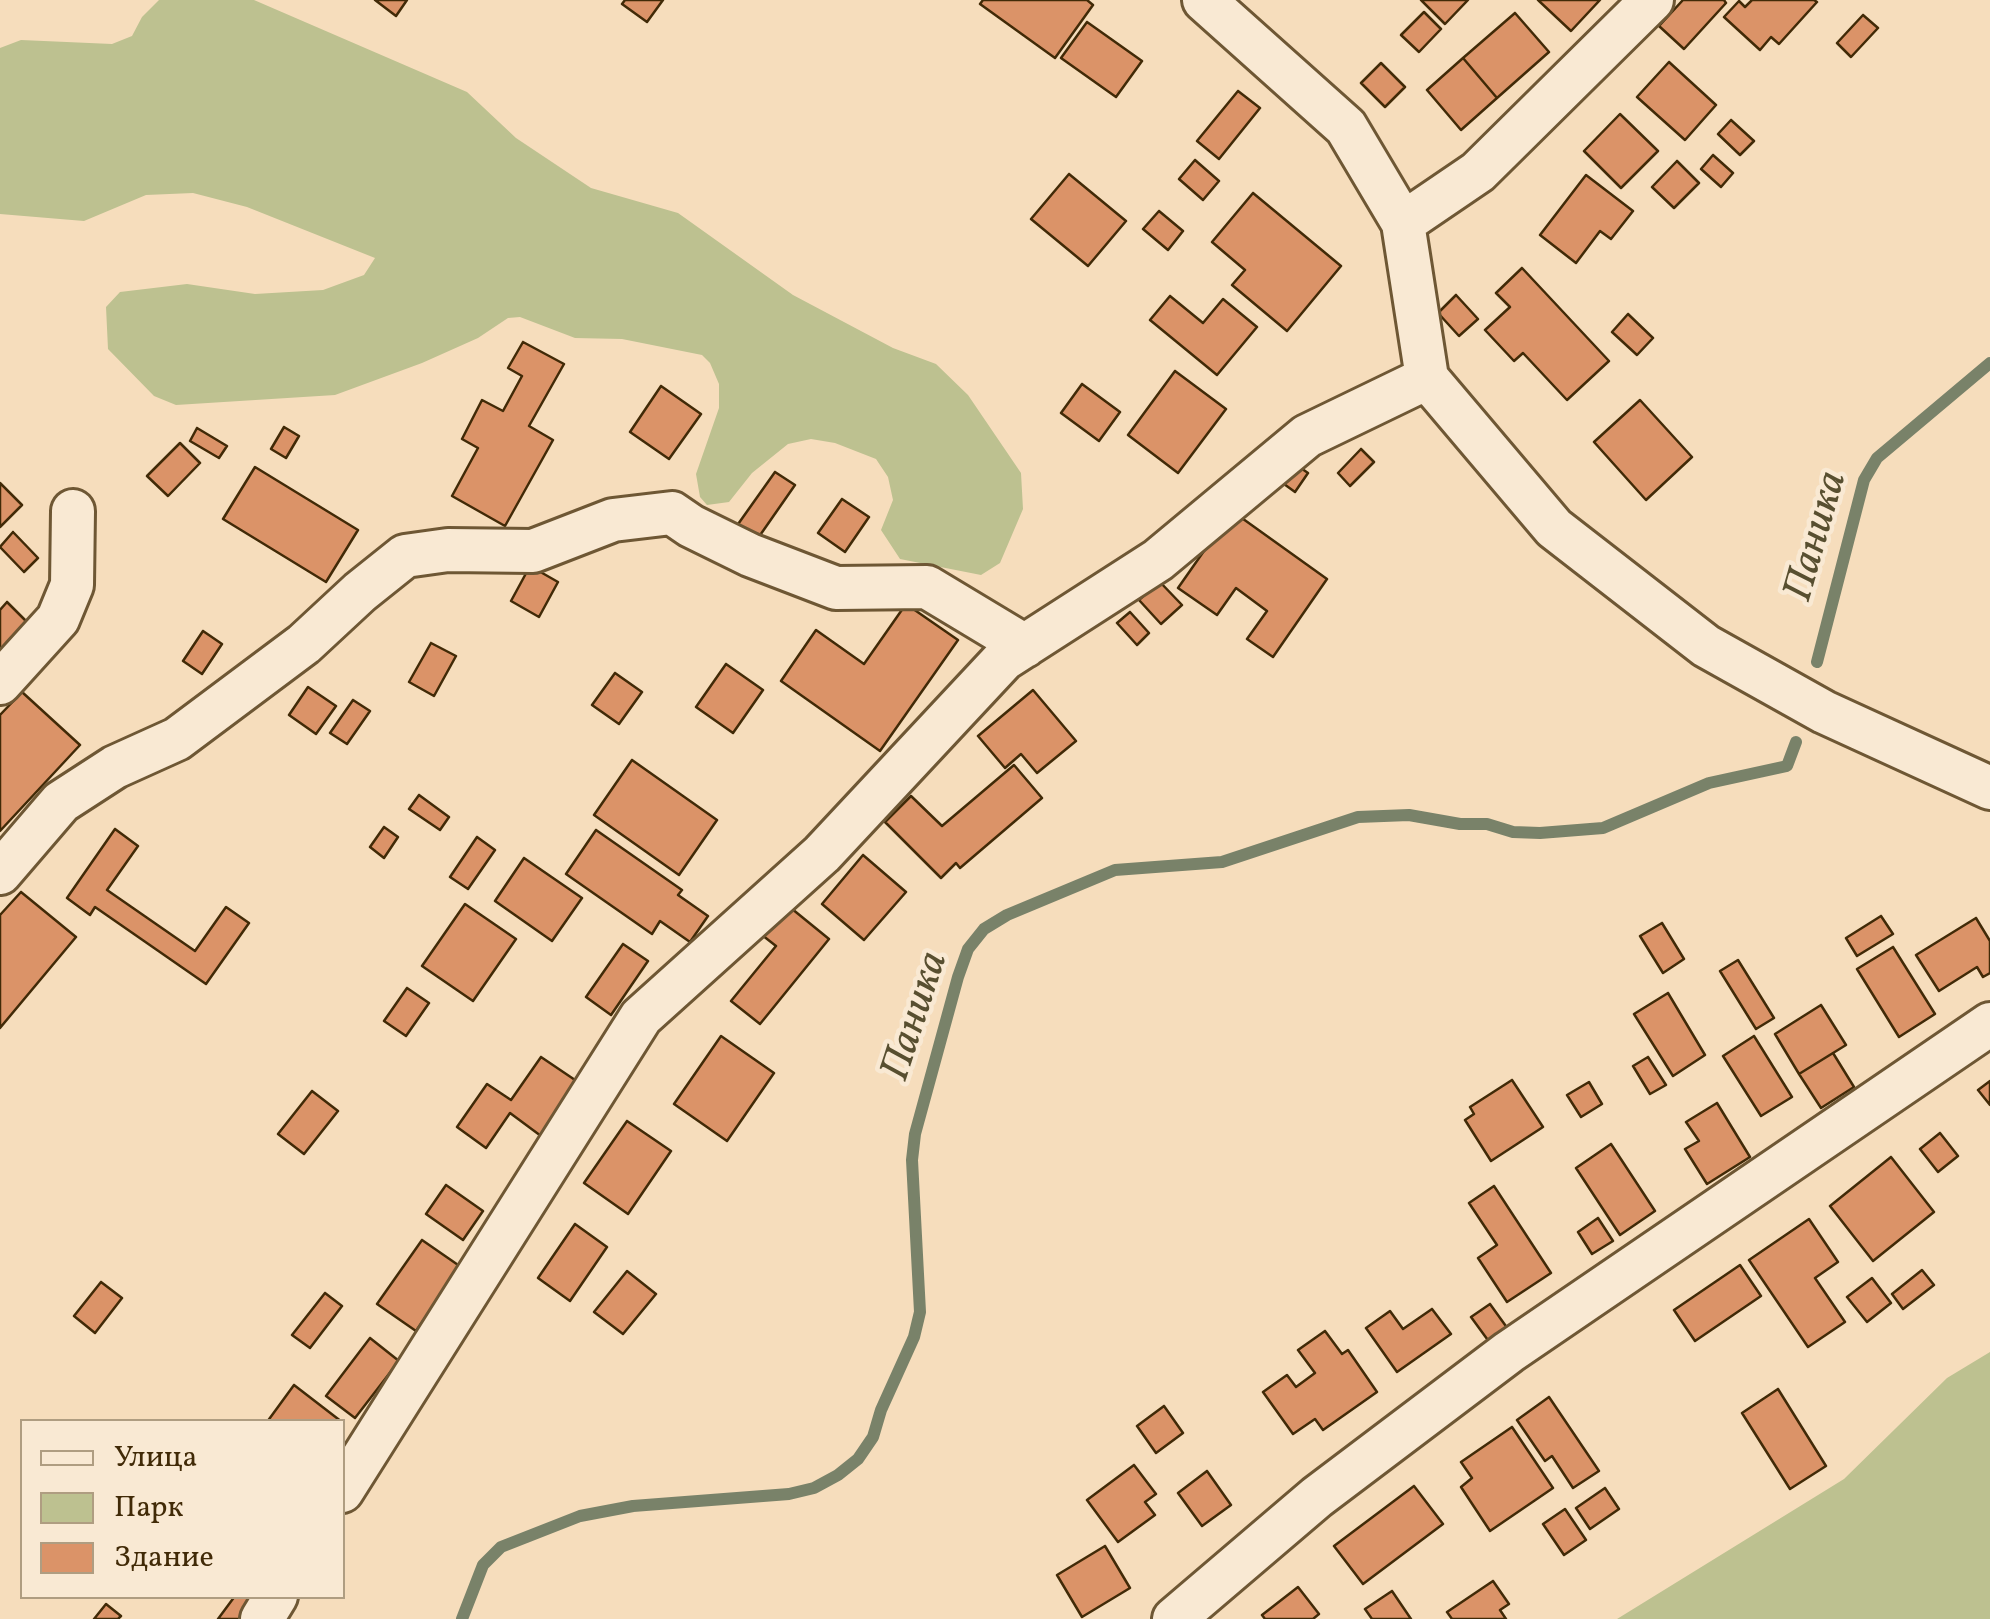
<!DOCTYPE html>
<meta charset="utf-8">
<style>
body{margin:0}
#map{position:relative;width:1990px;height:1619px;overflow:hidden;background:#f6ddbc;font-family:Vollkorn,serif}
canvas{display:block}
.legend{position:absolute;left:20px;top:1419px;width:325px;height:180px;box-sizing:border-box;background:#f9e9d3;border:2px solid #af9d81;margin:0;padding:12px 18px;list-style:none;font-size:30px;color:#412a07}
.legend li{display:flex;align-items:center;gap:20px;height:50px}
.legend b{width:50px;border:2px solid #af9d81}
</style>
<div id="map">
<canvas width="1990" height="1619"></canvas>
<ul class="legend">
<li><b style="height:12px;background:#f9e9d3"></b>Улица</li>
<li><b style="height:28px;background:#bdc190"></b>Парк</li>
<li><b style="height:28px;background:#db9368"></b>Здание</li>
</ul>
</div>
<script>
const ctx = document.querySelector('canvas').getContext('2d');
ctx.lineJoin = 'round';
function fill(path, color) { ctx.fillStyle = color; ctx.fill(path, 'evenodd'); }
const toPath = rows => new Path2D(rows.map(r => 'M' + r).join(''));
function trace(path, color, width, dash) { ctx.strokeStyle = color; ctx.lineWidth = width; ctx.lineCap = dash ? 'butt' : 'round'; ctx.setLineDash(dash || []); ctx.stroke(path); }
function label(font, color, halo, rows, align = 'center') {
  ctx.font = font + ' Vollkorn,serif'; ctx.lineWidth = 9; ctx.setLineDash([]); ctx.textBaseline = 'middle'; ctx.strokeStyle = halo; ctx.fillStyle = color; for (const [text, x, y, turn = 0] of rows) {
    ctx.save(); ctx.translate(x, y); ctx.rotate((+turn || 0) * Math.PI / 180); ctx.textAlign = isNaN(turn) ? turn : align; if (halo) ctx.strokeText(text, 0, 0); ctx.fillText(text, 0, 0); ctx.restore();
  }
}
fill(toPath([
 [159,0,254,0,467,92,516,138,591,188,678,213,793,295,893,348,936,364,968,395,1021,473,1023,509,1000,563,981,575,900,559,881,530,893,500,888,477,876,459,835,443,811,439,788,444,752,473,729,502,707,505,700,497,696,474,719,408,719,384,710,363,702,355,622,339,575,338,520,317,508,318,478,338,422,363,335,395,176,405,154,396,108,349,106,307,120,292,187,284,255,294,323,290,364,275,375,258,247,207,193,193,146,195,84,221,0,214,0,48,21,40,112,44,132,36,142,17],
 [1990,1352,1990,1619,1617,1619,1844,1479,1947,1378]
]), '#bdc190');
trace(toPath([
 [1817,662,1864,480,1877,458,1990,363],
 [462,1619,483,1565,501,1547,580,1516,633,1506,789,1494,814,1488,838,1475,858,1459,873,1437,881,1410,914,1337,920,1312,912,1160,915,1134,958,977,968,949,984,929,1007,915,1115,870,1222,862,1358,817,1409,815,1460,824,1487,824,1513,832,1540,833,1603,828,1709,783,1787,766,1796,742]
]), '#798269', 12);
const building = toPath([
 [375,0,407,0,396,16,375,0],
 [625,0,663,0,647,22,622,4,625,0],
 [983,0,1087,0,1093,5,1055,58,980,4,983,0],
 [1421,0,1468,0,1445,24,1421,0],
 [1538,0,1600,0,1571,31,1538,0],
 [1683,0,1724,0,1726,3,1684,49,1659,26,1683,0],
 [1752,0,1814,0,1817,2,1779,44,1771,37,1760,50,1724,17,1739,1,1745,7,1752,0],
 [1424,12,1441,29,1419,52,1401,35,1424,12],
 [1515,13,1549,52,1497,98,1463,58,1515,13],
 [1863,15,1878,28,1851,57,1837,43,1863,15],
 [1087,22,1142,61,1116,97,1061,58,1087,22],
 [1463,58,1497,98,1461,130,1427,90,1463,58],
 [1669,62,1716,105,1685,140,1637,97,1669,62],
 [1381,63,1405,87,1385,107,1361,83,1381,63],
 [1238,91,1260,108,1219,159,1197,141,1238,91],
 [1620,114,1658,151,1621,188,1584,151,1620,114],
 [1731,120,1754,141,1740,155,1718,134,1731,120],
 [1713,155,1733,173,1721,187,1701,169,1713,155],
 [1195,160,1219,181,1203,200,1179,179,1195,160],
 [1677,161,1699,183,1674,208,1652,187,1677,161],
 [1069,174,1126,221,1088,266,1031,219,1069,174],
 [1586,175,1633,211,1611,239,1600,231,1576,263,1540,235,1586,175],
 [1253,193,1341,266,1287,331,1232,285,1245,270,1212,242,1253,193],
 [1159,211,1183,231,1168,250,1143,229,1159,211],
 [1522,268,1609,361,1567,400,1523,353,1514,361,1485,330,1510,307,1496,293,1522,268],
 [1456,295,1478,319,1459,336,1438,313,1456,295],
 [1170,296,1203,323,1223,299,1257,327,1217,375,1150,320,1170,296],
 [1628,314,1653,338,1637,355,1612,332,1628,314],
 [523,342,564,364,529,426,553,440,505,526,452,496,478,448,462,439,482,400,503,411,522,376,508,368,523,342],
 [1175,371,1226,409,1178,473,1128,435,1175,371],
 [1082,384,1120,412,1099,441,1061,413,1082,384],
 [661,386,701,414,669,459,630,432,661,386],
 [1640,400,1692,457,1646,500,1594,442,1640,400],
 [284,427,299,436,286,458,271,449,284,427],
 [197,428,227,446,219,458,190,441,197,428],
 [180,443,200,463,168,496,147,476,180,443],
 [1361,449,1374,462,1350,486,1338,473,1361,449],
 [1298,466,1308,473,1295,492,1284,484,1298,466],
 [255,467,358,530,326,582,223,519,255,467],
 [775,472,795,485,756,541,736,527,775,472],
 [0,483,22,505,0,527,0,483],
 [842,499,869,517,845,552,818,533,842,499],
 [1232,511,1327,579,1273,657,1247,639,1267,611,1236,588,1217,615,1178,588,1232,511],
 [13,532,38,558,24,572,0,547,13,532],
 [530,566,558,582,539,617,511,601,530,566],
 [1159,581,1182,605,1161,624,1139,600,1159,581],
 [7,602,28,623,0,651,0,610,7,602],
 [906,604,958,640,880,751,781,681,816,630,864,664,906,604],
 [1130,612,1149,633,1137,645,1117,623,1130,612],
 [203,631,222,644,202,674,183,661,203,631],
 [431,643,456,656,434,696,409,682,431,643],
 [726,664,763,690,733,733,696,707,726,664],
 [615,673,642,692,619,724,592,705,615,673],
 [308,687,336,706,316,734,289,715,308,687],
 [1033,690,1076,741,1037,773,1021,754,1005,768,978,736,1033,690],
 [22,692,80,745,0,831,0,715,22,692],
 [353,700,370,711,347,744,330,733,353,700],
 [632,760,717,820,679,875,594,815,632,760],
 [1014,765,1042,798,960,868,956,863,941,878,885,822,911,796,942,826,1014,765],
 [419,795,449,817,440,830,409,809,419,795],
 [384,827,398,837,384,858,370,847,384,827],
 [115,829,138,846,107,890,195,951,226,907,249,923,206,984,95,907,90,915,67,898,115,829],
 [596,830,682,890,678,895,708,916,690,942,660,921,652,934,566,874,596,830],
 [477,837,495,850,468,889,450,877,477,837],
 [863,855,906,892,864,940,822,904,863,855],
 [524,858,582,898,552,941,495,901,524,858],
 [21,892,76,937,0,1028,0,915,21,892],
 [465,904,516,939,473,1001,422,966,465,904],
 [786,904,829,939,760,1024,731,1001,776,946,762,935,786,904],
 [1881,916,1893,934,1857,956,1846,938,1881,916],
 [1976,918,1990,941,1990,973,1983,977,1977,967,1939,991,1916,955,1976,918],
 [1662,923,1684,959,1663,973,1640,936,1662,923],
 [623,944,648,961,611,1015,586,997,623,944],
 [1893,947,1935,1014,1899,1037,1857,969,1893,947],
 [1738,960,1774,1018,1756,1029,1720,971,1738,960],
 [407,988,429,1003,406,1036,384,1021,407,988],
 [1668,993,1705,1055,1673,1076,1634,1014,1668,993],
 [1821,1005,1846,1045,1799,1074,1775,1034,1821,1005],
 [721,1036,774,1073,727,1141,674,1104,721,1036],
 [1754,1036,1792,1097,1761,1116,1723,1056,1754,1036],
 [1833,1053,1854,1087,1821,1108,1799,1074,1833,1053],
 [541,1057,578,1082,541,1136,510,1113,486,1148,457,1127,487,1084,511,1100,541,1057],
 [1648,1057,1666,1085,1650,1094,1633,1066,1648,1057],
 [1512,1080,1543,1127,1491,1161,1465,1120,1474,1114,1470,1107,1512,1080],
 [1990,1081,1990,1105,1978,1090,1990,1081],
 [1589,1082,1602,1104,1581,1117,1567,1095,1589,1082],
 [312,1091,338,1111,304,1154,278,1134,312,1091],
 [1717,1103,1750,1157,1707,1184,1685,1149,1699,1141,1686,1122,1717,1103],
 [627,1121,671,1151,628,1214,584,1183,627,1121],
 [1940,1133,1958,1156,1938,1172,1920,1149,1940,1133],
 [1611,1144,1655,1211,1620,1235,1576,1168,1611,1144],
 [1891,1157,1934,1212,1873,1261,1830,1206,1891,1157],
 [446,1185,483,1211,463,1240,426,1214,446,1185],
 [1494,1186,1551,1273,1507,1302,1478,1258,1497,1245,1469,1203,1494,1186],
 [1598,1218,1613,1241,1592,1254,1578,1232,1598,1218],
 [1809,1219,1838,1262,1815,1278,1845,1322,1808,1347,1749,1260,1809,1219],
 [575,1224,607,1247,570,1301,538,1278,575,1224],
 [422,1240,461,1267,416,1331,377,1304,422,1240],
 [1740,1265,1761,1296,1695,1341,1674,1310,1740,1265],
 [1922,1270,1934,1285,1903,1309,1892,1294,1922,1270],
 [627,1271,656,1294,623,1334,594,1312,627,1271],
 [1872,1278,1891,1303,1867,1322,1847,1297,1872,1278],
 [101,1282,122,1298,95,1333,74,1316,101,1282],
 [325,1293,342,1306,310,1348,292,1335,325,1293],
 [1490,1304,1508,1329,1490,1343,1471,1317,1490,1304],
 [1432,1309,1451,1334,1397,1372,1366,1328,1390,1311,1403,1329,1432,1309],
 [1325,1331,1342,1354,1348,1350,1377,1392,1323,1430,1315,1419,1293,1434,1263,1392,1287,1375,1296,1387,1315,1373,1298,1350,1325,1331],
 [370,1338,399,1361,355,1418,326,1396,370,1338],
 [294,1385,342,1422,267,1422,294,1385],
 [1778,1389,1826,1466,1790,1489,1742,1413,1778,1389],
 [1549,1397,1599,1471,1573,1488,1552,1456,1545,1461,1517,1420,1549,1397],
 [1164,1406,1183,1433,1156,1453,1137,1426,1164,1406],
 [1512,1427,1553,1488,1490,1531,1461,1487,1472,1478,1461,1462,1512,1427],
 [1134,1465,1156,1494,1145,1502,1155,1515,1118,1542,1087,1500,1134,1465],
 [1207,1471,1231,1505,1202,1526,1178,1493,1207,1471],
 [1414,1486,1443,1524,1363,1584,1334,1546,1414,1486],
 [1605,1488,1619,1509,1590,1529,1576,1508,1605,1488],
 [1565,1509,1586,1540,1564,1555,1543,1524,1565,1509],
 [1105,1546,1130,1588,1082,1617,1057,1575,1105,1546],
 [1493,1581,1509,1604,1500,1610,1506,1619,1452,1619,1447,1612,1493,1581],
 [1298,1587,1319,1614,1313,1619,1265,1619,1262,1615,1298,1587],
 [1392,1591,1411,1619,1372,1619,1365,1609,1392,1591],
 [235,1596,253,1596,246,1619,218,1619,235,1596],
 [106,1604,121,1616,118,1619,94,1619,106,1604]
]);
fill(building, '#db9368');
trace(building, '#412a07', 2.5);
const minor = toPath([
 [1204,0,1346,127,1403,223,1427,378,1554,528,1706,646,1824,712,1990,788],
 [1403,223,1478,172,1652,0],
 [0,683,58,619,72,585,73,511],
 [0,873,61,802,115,767,177,739,304,644,360,592,405,556,448,550,533,551,613,520,672,513,691,526,750,555,836,588,927,587,1025,646],
 [342,1491,641,1017,822,854,1004,659,1158,560,1307,436,1427,378],
 [262,1619,276,1596],
 [1174,1619,1317,1497,1509,1352,1990,1024]
]);
trace(minor, '#6e5734', 48);
trace(minor, '#f9e9d3', 42);
label('italic 42px', '#584f30', '#f9e9d3', [
 ["Паника",1819,537,-74],
 ["Паника",918,1017,-72]
]);
</script>
